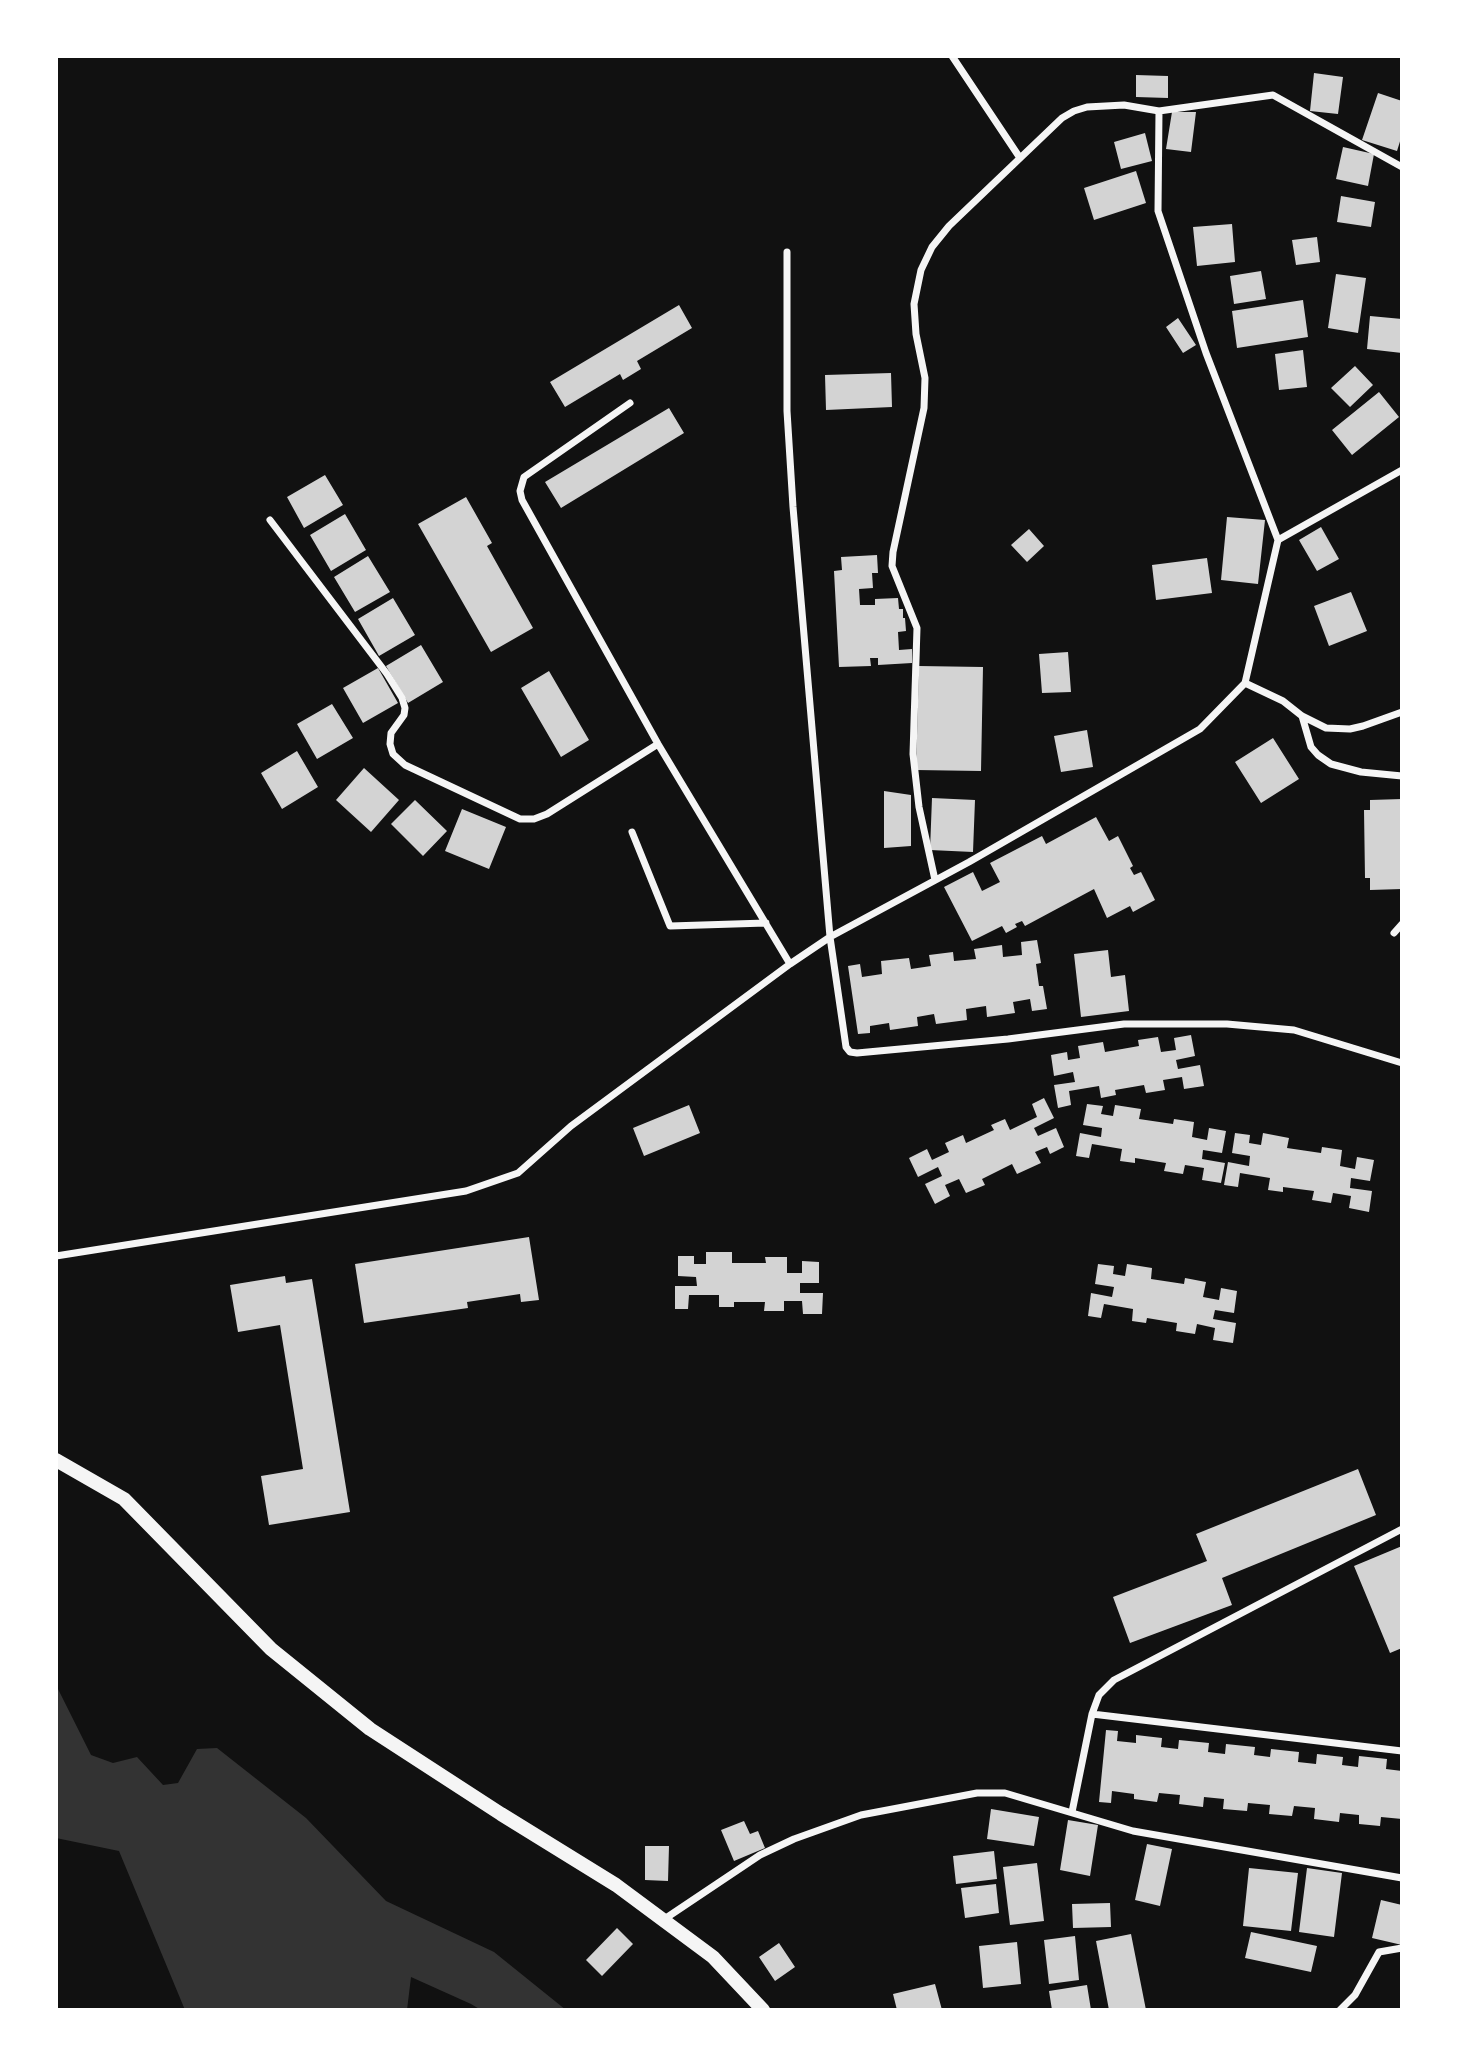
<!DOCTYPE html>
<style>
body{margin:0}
#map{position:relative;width:1458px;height:2066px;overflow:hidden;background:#111;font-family:Lato,sans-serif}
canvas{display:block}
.frame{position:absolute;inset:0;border:58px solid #fff;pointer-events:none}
</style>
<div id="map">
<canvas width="1458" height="2066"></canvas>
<div class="frame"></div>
</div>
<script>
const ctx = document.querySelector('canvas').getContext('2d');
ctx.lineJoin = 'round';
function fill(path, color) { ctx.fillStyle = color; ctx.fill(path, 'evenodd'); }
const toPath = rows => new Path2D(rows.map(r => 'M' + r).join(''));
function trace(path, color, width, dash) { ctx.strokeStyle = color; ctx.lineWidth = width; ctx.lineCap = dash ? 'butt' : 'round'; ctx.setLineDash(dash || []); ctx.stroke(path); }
fill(toPath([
 [56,1685,91,1755,113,1763,137,1757,163,1785,178,1783,197,1749,217,1748,306,1818,386,1901,494,1952,566,2010,481,2010,471,2004,411,1977,407,2010,185,2010,119,1851,56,1838]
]), '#333');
fill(toPath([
 [1314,73,1343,77,1338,114,1310,111],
 [1136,75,1168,76,1168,98,1136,97],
 [1378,93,1402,101,1402,135,1397,151,1362,140],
 [1172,112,1196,112,1191,152,1166,149],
 [1145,133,1152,161,1121,169,1114,142],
 [1343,147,1374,154,1368,186,1336,179],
 [1136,171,1146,203,1094,220,1084,188],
 [1341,196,1375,202,1371,227,1337,222],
 [1232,224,1235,262,1197,266,1193,227],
 [1317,237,1320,262,1296,265,1292,240],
 [1261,271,1266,299,1234,304,1230,276],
 [1336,274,1366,278,1358,333,1328,328],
 [1303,300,1308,337,1237,348,1232,311],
 [679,305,692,328,637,361,641,369,623,380,620,374,565,407,550,382],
 [1370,316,1402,319,1402,353,1367,349],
 [1178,318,1196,345,1183,353,1166,327],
 [1303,350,1307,387,1279,390,1275,354],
 [1355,366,1373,385,1350,407,1331,388],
 [891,373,892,407,826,410,825,375],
 [1379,392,1399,417,1352,455,1332,430],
 [669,408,684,433,561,508,545,482],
 [325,475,343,505,304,528,287,497],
 [466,497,492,543,487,546,533,628,491,652,418,524],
 [345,514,366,550,331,571,310,535],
 [1227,517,1265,520,1258,584,1221,580],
 [1321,527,1339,559,1317,571,1299,540],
 [1029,529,1044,546,1027,562,1011,545],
 [877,555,878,573,872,573,873,588,859,589,860,605,875,605,875,599,898,598,899,609,903,609,903,618,905,618,906,631,898,632,899,650,912,649,912,663,878,665,878,658,870,658,871,666,839,667,834,571,842,570,841,557],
 [368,556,390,592,355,612,334,577],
 [1207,558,1212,593,1156,600,1152,565],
 [1351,592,1367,631,1329,646,1314,606],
 [393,598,415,635,379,656,358,619],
 [421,645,443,682,408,703,386,666],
 [1068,652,1071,692,1042,693,1039,654],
 [919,666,983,667,981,771,916,770],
 [378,668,398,703,363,723,343,688],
 [549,671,589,740,561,757,521,688],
 [332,704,353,738,317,759,297,724],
 [1087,730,1093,767,1061,772,1054,736],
 [1273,738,1299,779,1261,803,1235,762],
 [297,751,318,787,282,809,261,773],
 [364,768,399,800,371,832,336,800],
 [884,791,911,795,911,846,884,848],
 [932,798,975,800,973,852,930,850],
 [1402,799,1402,889,1370,890,1370,878,1365,878,1364,810,1370,810,1370,800],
 [415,800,447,831,423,856,391,824],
 [462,809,506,827,489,869,445,851],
 [1096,817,1109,841,1118,836,1133,866,1130,868,1134,875,1141,872,1155,900,1133,912,1130,906,1107,918,1094,889,1025,926,1022,921,1015,924,1017,927,1006,933,1002,926,972,941,944,887,973,872,982,891,1000,882,990,863,1042,836,1046,844],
 [1037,940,1041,963,1036,964,1039,986,1043,986,1047,1009,1032,1011,1030,999,1013,1002,1015,1013,987,1017,986,1006,966,1009,967,1020,936,1024,934,1014,917,1017,918,1026,890,1030,889,1023,870,1026,870,1033,858,1034,848,966,860,964,862,977,882,974,881,961,909,958,911,969,931,966,929,955,953,952,954,961,976,959,974,949,1002,945,1003,957,1022,955,1021,942],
 [1108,950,1111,977,1125,975,1129,1011,1081,1017,1074,954],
 [1191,1035,1195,1056,1176,1060,1178,1069,1200,1065,1204,1086,1184,1089,1182,1077,1163,1080,1165,1090,1146,1093,1144,1085,1115,1090,1116,1095,1101,1098,1099,1086,1069,1091,1071,1105,1058,1108,1054,1085,1075,1082,1073,1072,1054,1076,1051,1055,1067,1052,1068,1060,1080,1058,1078,1046,1103,1042,1105,1052,1139,1046,1138,1040,1158,1037,1161,1052,1176,1050,1174,1038],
 [1044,1098,1054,1118,1034,1128,1038,1136,1056,1128,1064,1147,1050,1154,1047,1147,1035,1152,1041,1163,1017,1174,1012,1164,982,1179,985,1185,966,1193,959,1179,945,1185,950,1196,935,1204,925,1184,942,1176,938,1167,918,1177,909,1158,927,1149,932,1160,949,1152,945,1143,963,1135,966,1143,994,1130,991,1125,1005,1119,1010,1130,1037,1117,1032,1104],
 [1087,1104,1103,1106,1101,1114,1113,1116,1115,1105,1141,1109,1139,1119,1173,1124,1174,1119,1194,1122,1192,1137,1207,1140,1209,1128,1226,1131,1222,1153,1203,1150,1202,1159,1225,1163,1221,1183,1202,1180,1204,1168,1185,1165,1183,1174,1164,1171,1166,1163,1135,1158,1135,1163,1120,1161,1122,1149,1092,1144,1089,1158,1076,1156,1080,1133,1101,1137,1102,1128,1083,1125],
 [689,1105,700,1133,644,1156,633,1128],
 [1235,1133,1250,1135,1249,1143,1261,1145,1263,1133,1289,1138,1287,1148,1321,1153,1322,1147,1342,1150,1340,1166,1355,1169,1357,1157,1374,1160,1370,1181,1351,1178,1350,1188,1372,1191,1369,1212,1349,1208,1351,1196,1333,1193,1331,1203,1312,1200,1314,1191,1283,1187,1283,1192,1268,1190,1270,1178,1240,1173,1238,1187,1224,1185,1228,1162,1249,1166,1250,1156,1232,1153],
 [529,1237,539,1300,521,1302,520,1294,467,1302,468,1308,364,1323,355,1264],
 [706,1252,732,1252,732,1263,766,1263,765,1257,787,1257,787,1273,802,1273,802,1261,819,1262,819,1283,800,1283,800,1293,823,1293,822,1314,803,1314,802,1301,784,1301,784,1311,764,1311,765,1302,734,1302,734,1307,719,1307,719,1295,689,1295,688,1309,675,1309,675,1286,697,1286,696,1277,678,1276,678,1256,694,1256,694,1264,706,1264],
 [1098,1264,1114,1266,1113,1274,1125,1276,1127,1264,1152,1268,1151,1279,1184,1284,1185,1278,1206,1282,1203,1297,1219,1300,1221,1288,1237,1291,1234,1313,1215,1310,1213,1319,1236,1323,1233,1343,1213,1340,1215,1328,1197,1324,1195,1334,1176,1331,1177,1323,1147,1318,1146,1323,1132,1321,1133,1309,1104,1304,1101,1318,1088,1316,1091,1293,1112,1297,1114,1287,1095,1284],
 [285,1276,286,1283,312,1279,350,1512,269,1525,261,1476,303,1469,280,1325,238,1332,230,1285],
 [1358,1469,1376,1515,1222,1578,1232,1605,1130,1643,1113,1597,1207,1561,1196,1534],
 [1402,1546,1402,1648,1390,1653,1354,1566],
 [1106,1730,1118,1731,1117,1741,1136,1743,1136,1735,1162,1738,1161,1747,1178,1749,1179,1740,1209,1743,1208,1752,1225,1754,1226,1744,1255,1747,1254,1755,1270,1757,1271,1749,1299,1752,1298,1762,1316,1764,1317,1754,1343,1757,1342,1765,1358,1767,1359,1756,1387,1759,1386,1769,1402,1771,1402,1819,1381,1817,1380,1826,1359,1824,1359,1815,1340,1813,1339,1822,1314,1819,1315,1808,1294,1806,1292,1816,1269,1814,1270,1805,1248,1803,1247,1811,1223,1809,1224,1799,1204,1797,1203,1807,1179,1804,1180,1795,1159,1793,1157,1802,1134,1799,1134,1794,1112,1791,1111,1803,1099,1802],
 [991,1809,1039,1817,1034,1846,987,1839],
 [1068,1820,1098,1825,1090,1876,1060,1870],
 [744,1821,750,1834,758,1831,765,1848,734,1861,721,1830],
 [1147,1844,1172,1849,1160,1906,1135,1900],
 [645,1846,669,1846,668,1881,645,1880],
 [994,1851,997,1879,956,1884,953,1856],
 [1037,1863,1044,1921,1010,1925,1003,1867],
 [1249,1868,1298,1873,1291,1931,1243,1926],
 [1307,1868,1342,1873,1334,1937,1299,1932],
 [996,1884,999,1913,965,1918,961,1888],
 [1381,1900,1402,1905,1402,1945,1372,1938],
 [1110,1903,1111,1927,1073,1928,1072,1904],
 [617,1928,633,1944,602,1976,586,1960],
 [1251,1932,1317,1946,1311,1972,1245,1958],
 [1131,1934,1146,2010,1109,2010,1096,1941],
 [1075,1936,1079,1980,1049,1984,1044,1940],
 [1017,1942,1021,1984,983,1988,979,1946],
 [779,1943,795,1967,775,1981,759,1957],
 [935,1984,942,2010,897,2010,893,1994],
 [1087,1985,1091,2010,1052,2010,1049,1991]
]), '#d3d3d3');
trace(toPath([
 [952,56,1020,158],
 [787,252,787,411,793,507,830,937,846,1047,850,1052,857,1053,1008,1039,1124,1024,1227,1024,1294,1030,1402,1063],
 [630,403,524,477,520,491,522,500,658,744,790,964],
 [270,520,387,674,402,698,405,708,404,715,391,733,390,744,393,754,405,765,520,819,534,819,547,814,658,744],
 [1278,540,1402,470],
 [1245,683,1283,701,1302,716,1326,728,1350,729,1363,726,1402,712],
 [1302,716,1311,747,1318,755,1331,764,1361,772,1402,776],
 [632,832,670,926,766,923],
 [935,880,919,807,913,754,917,628,892,566,893,552,924,408,925,378,916,334,914,304,921,270,932,247,949,226,1062,118,1074,111,1087,107,1124,105,1159,111,1273,95,1402,167],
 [1394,933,1402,924],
 [56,1256,466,1191,518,1173,571,1126,790,964,830,937,969,862,1200,729,1245,683,1278,540,1206,353,1158,211,1159,111],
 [1092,1714,1402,1751],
 [1072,1812,1092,1714,1099,1695,1114,1680,1402,1529],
 [663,1920,760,1855,794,1839,861,1815,977,1793,1005,1793,1133,1831,1402,1878],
 [1340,2010,1355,1995,1379,1952,1402,1948]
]), '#f5f5f5', 7);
trace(toPath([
 [56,1460,124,1499,271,1649,370,1729,501,1814,616,1885,713,1957,763,2010]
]), '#f5f5f5', 14);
</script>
